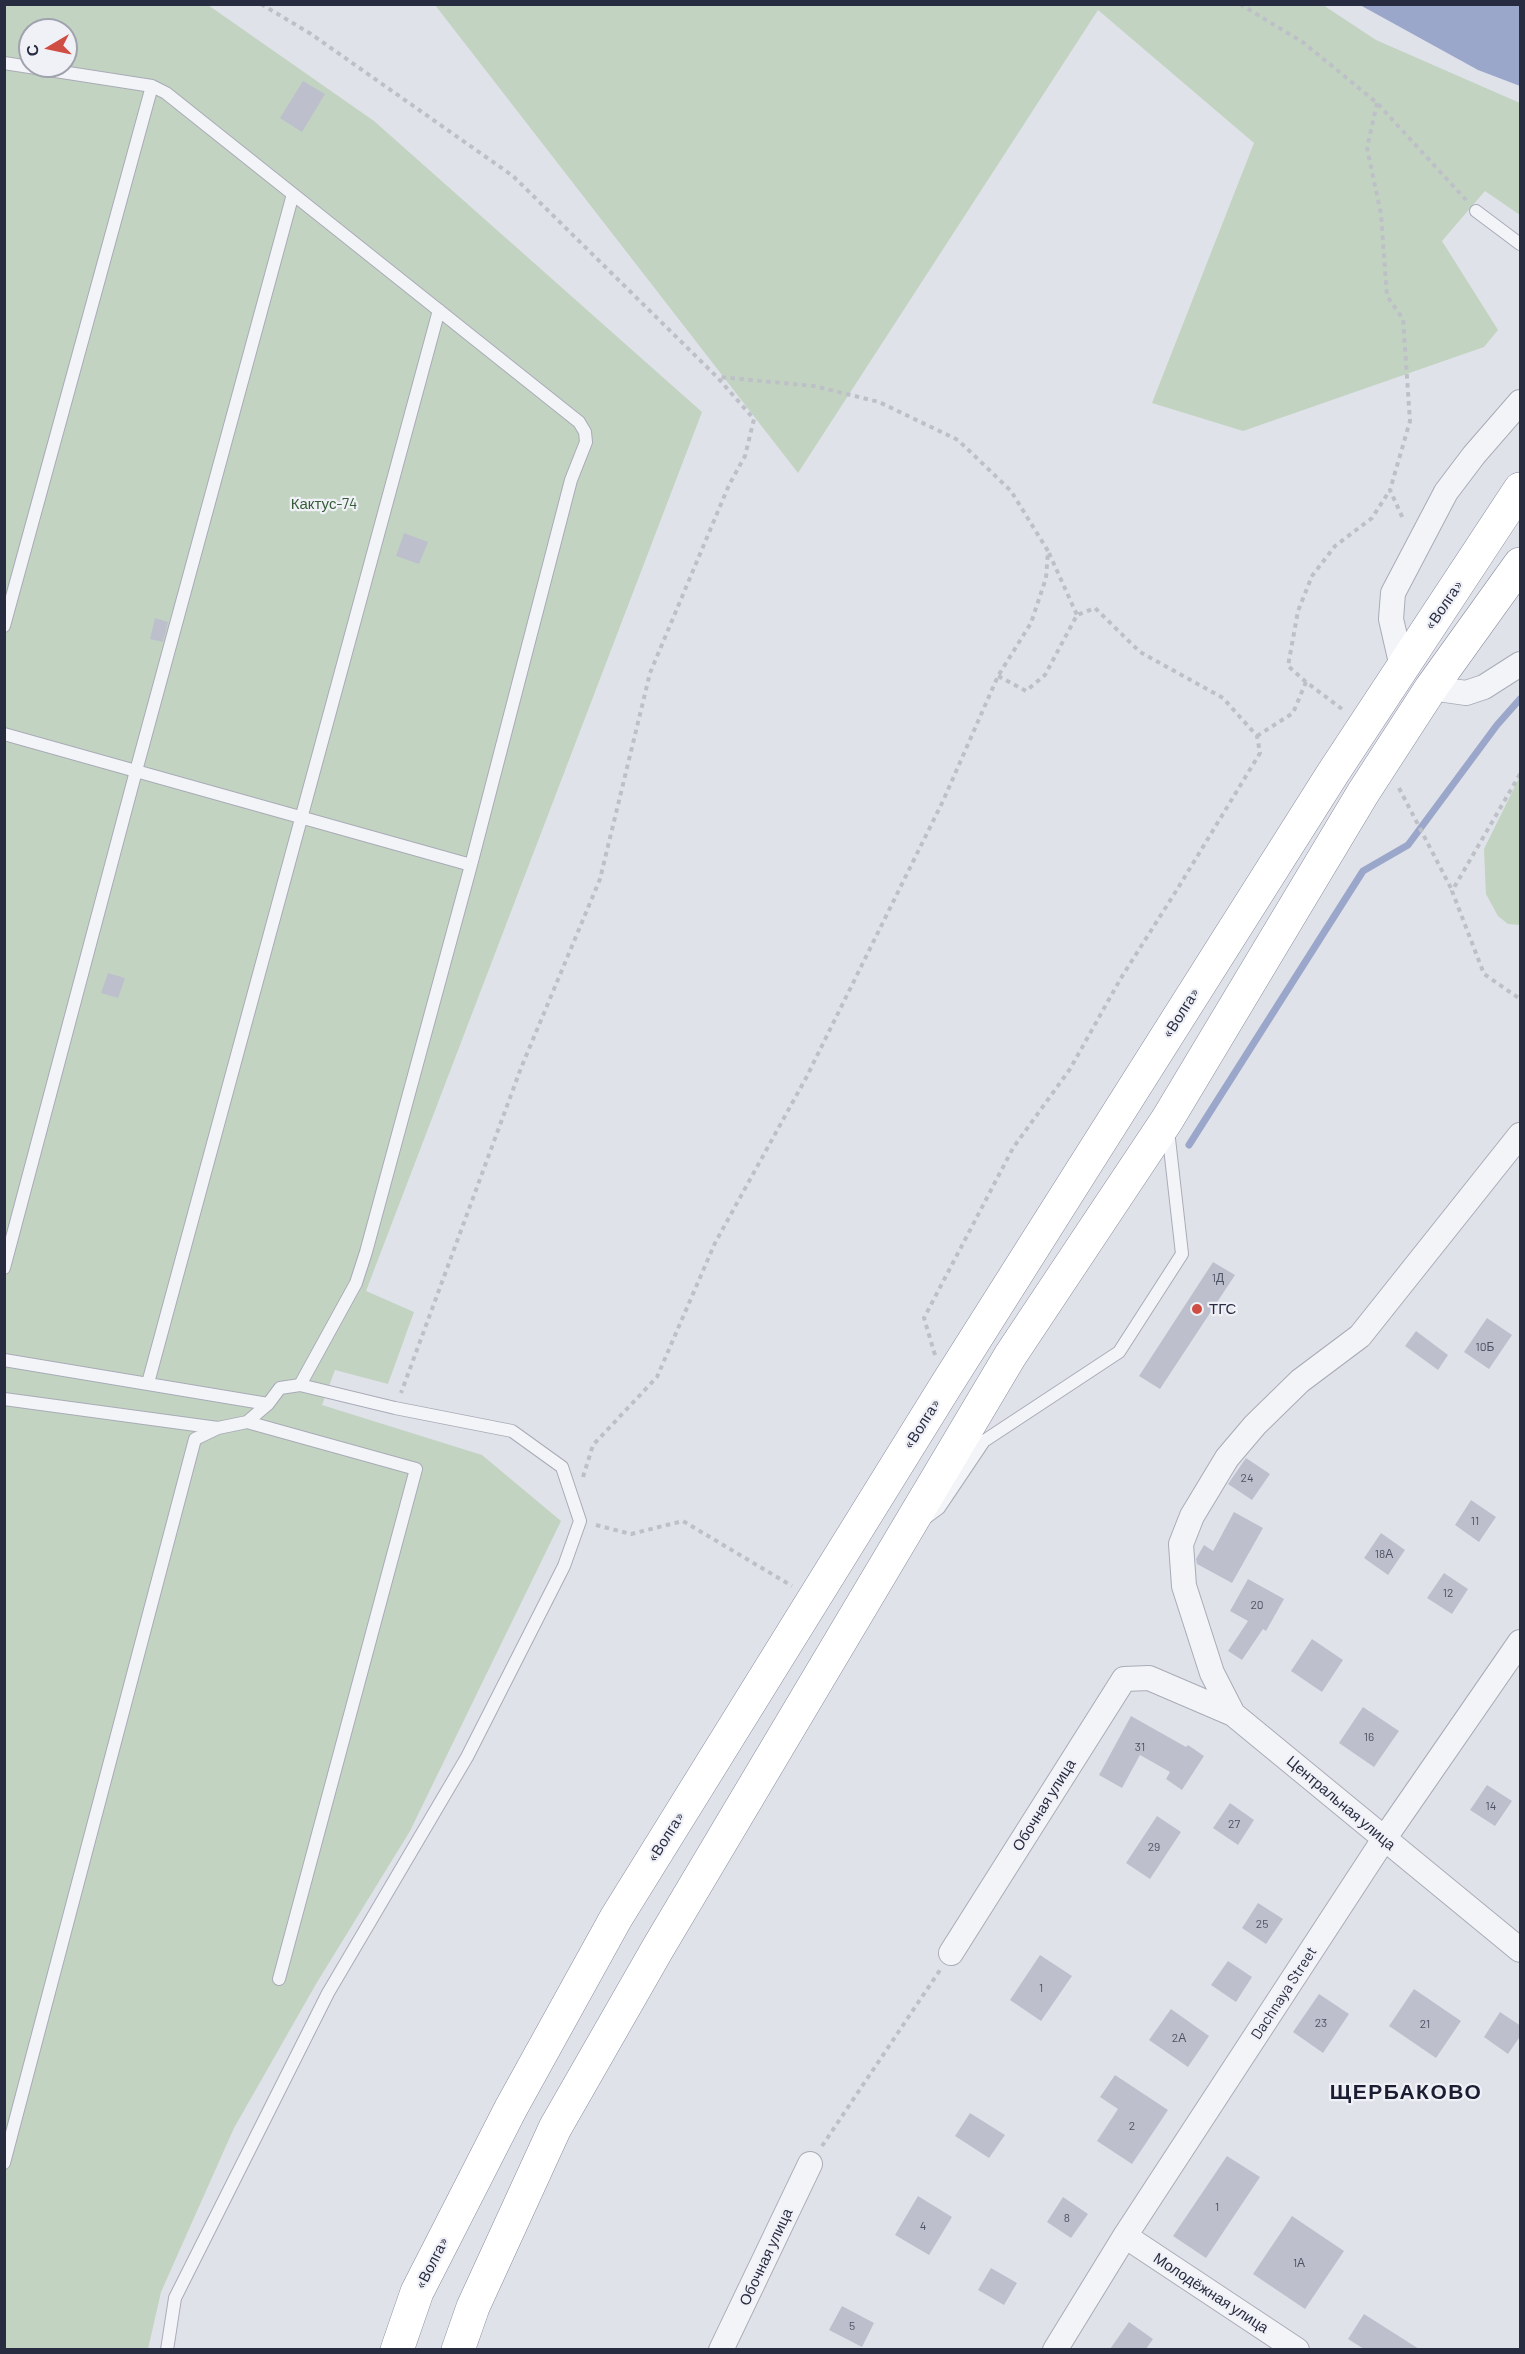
<!DOCTYPE html>
<meta charset="utf-8">
<style>
body{margin:0}
#map{position:relative;width:1525px;height:2354px;overflow:hidden;background:#e0e2e9;font-family:Barlow,sans-serif}
canvas{display:block}
.frame{position:absolute;inset:0;border:6px solid #282c41;pointer-events:none}
.north{position:absolute;left:18px;top:18px;width:60px;height:60px;box-sizing:border-box;background:#f0f1f7;border:2px solid #a0a2ae;border-radius:50%;rotate:261deg;font-size:16px;font-weight:700;line-height:24px;text-align:center;color:#282c41}
.north::after{content:'';display:block;margin:auto;width:21px;height:27px;background:#d04d43;clip-path:polygon(50% 0,100% 100%,50% 72%,0 100%)}
</style>
<div id="map">
<canvas width="1525" height="2354"></canvas>
<div class="frame"></div>
<div class="north">С</div>
</div>
<script>
const ctx = document.querySelector('canvas').getContext('2d');
ctx.lineJoin = 'round';
function fill(path, color) { ctx.fillStyle = color; ctx.fill(path, 'evenodd'); }
const toPath = rows => new Path2D(rows.map(r => 'M' + r).join(''));
function trace(path, color, width, dash) { ctx.strokeStyle = color; ctx.lineWidth = width; ctx.lineCap = dash ? 'butt' : 'round'; ctx.setLineDash(dash || []); ctx.stroke(path); }
function label(font, color, halo, rows, align = 'center') {
  ctx.font = font + ' Barlow,sans-serif'; ctx.lineWidth = 4.5; ctx.setLineDash([]); ctx.textBaseline = 'middle'; ctx.strokeStyle = halo; ctx.fillStyle = color; for (const [text, x, y, turn = 0] of rows) {
    ctx.save(); ctx.translate(x, y); ctx.rotate((+turn || 0) * Math.PI / 180); ctx.textAlign = isNaN(turn) ? turn : align; if (halo) ctx.strokeText(text, 0, 0); ctx.fillText(text, 0, 0); ctx.restore();
  }
}
fill(toPath([
 [5,5,208,5,374,121,702,412,366,1291,414,1312,388,1384,335,1370,322,1405,482,1455,561,1521,410,1831,316,1984,234,2128,161,2292,148,2349,5,2350],
 [30,30,66,30,66,66,30,66],
 [435,5,1323,5,1376,40,1520,103,1520,215,1485,191,1442,241,1498,330,1484,347,1243,431,1152,403,1254,143,1098,10,798,473],
 [1520,776,1520,925,1508,924,1498,916,1486,894,1484,849]
]), '#c2d3c1');
fill(toPath([
 [1360,5,1520,5,1520,86,1478,70]
]), '#9ba7ca');
trace(toPath([
 [1189,1145,1363,871,1408,845,1497,725,1520,699]
]), '#9ba7ca', 7);
fill(toPath([
 [303,81,325,94,302,132,280,118],
 [404,533,428,542,419,564,396,556],
 [155,618,168,622,163,642,150,639],
 [108,973,125,978,118,998,101,993],
 [1213,1262,1235,1275,1160,1389,1139,1376],
 [1487,1318,1512,1335,1489,1369,1464,1352],
 [1416,1331,1448,1355,1438,1370,1405,1346],
 [1246,1458,1270,1474,1252,1500,1228,1484],
 [1471,1500,1496,1517,1479,1542,1455,1525],
 [1234,1512,1263,1528,1232,1583,1197,1564,1196,1559,1204,1545,1213,1551],
 [1381,1533,1405,1550,1388,1575,1364,1558],
 [1444,1573,1468,1589,1452,1614,1427,1598],
 [1248,1579,1284,1599,1266,1631,1263,1629,1242,1660,1228,1651,1248,1621,1230,1611],
 [1312,1639,1343,1660,1322,1692,1291,1671],
 [1363,1707,1399,1731,1374,1767,1339,1743],
 [1131,1716,1186,1747,1188,1745,1204,1756,1182,1790,1166,1779,1170,1772,1140,1755,1122,1788,1099,1775],
 [1487,1785,1512,1801,1495,1826,1470,1810],
 [1230,1803,1254,1820,1238,1845,1213,1828],
 [1157,1816,1181,1832,1150,1879,1126,1863],
 [1258,1903,1283,1919,1266,1944,1242,1928],
 [1040,1955,1072,1976,1041,2021,1010,2000],
 [1228,1961,1252,1977,1236,2002,1211,1985],
 [1414,1989,1461,2021,1436,2058,1389,2026],
 [1319,1994,1349,2014,1323,2053,1293,2032],
 [1171,2009,1209,2036,1188,2067,1149,2040],
 [1500,2012,1521,2026,1521,2035,1508,2054,1484,2037],
 [1115,2075,1168,2110,1132,2164,1097,2141,1118,2109,1100,2097],
 [970,2113,1005,2135,989,2158,955,2136],
 [1227,2156,1260,2177,1206,2258,1173,2236],
 [918,2196,952,2217,929,2255,895,2235],
 [1063,2197,1088,2214,1071,2238,1047,2222],
 [1292,2216,1344,2251,1305,2309,1253,2274],
 [991,2268,1017,2283,1004,2305,978,2290],
 [842,2306,874,2323,862,2347,829,2330],
 [1364,2314,1419,2349,1364,2349,1348,2339],
 [1129,2322,1153,2339,1146,2349,1110,2349]
]), '#bdc0cc');
const service = toPath([
 [4,63,152,86,166,93,579,422,585,432,586,442,571,480,471,865,366,1252,356,1283,300,1385],
 [1476,211,1520,244],
 [4,626,152,86],
 [4,734,471,865],
 [4,1268,136,771,293,194],
 [4,1360,268,1404],
 [148,1383,439,310],
 [4,1399,218,1428,247,1422,268,1404,280,1388,300,1385,395,1408,512,1431,562,1467,580,1521,564,1566,467,1757,328,1993,175,2298,167,2350],
 [247,1422,416,1469,279,1979],
 [927,1517,939,1508,984,1441,1119,1352,1182,1254,1168,1130],
 [4,2163,195,1439,218,1428]
]);
const minor = toPath([
 [1402,667,1391,619,1393,593,1446,492,1474,455,1520,402],
 [1431,688,1466,693,1484,687,1520,664],
 [1233,1714,1212,1673,1184,1586,1181,1544,1192,1516,1227,1458,1255,1425,1300,1381,1360,1336,1520,1135],
 [951,1953,1124,1679,1149,1678,1233,1714,1520,1950],
 [1125,2236,1297,2350],
 [721,2350,810,2164],
 [1055,2350,1125,2236,1384,1839,1520,1642]
]);
const trunk = toPath([
 [397,2350,417,2292,511,2108,616,1918,945,1387,1333,773,1520,489],
 [458,2350,473,2307,555,2128,658,1948,1010,1356,1167,1120,1363,793,1431,688,1520,564]
]);
trace(service, '#a9abb7', 14);
trace(minor, '#a9abb7', 26);
trace(trunk, '#878ca0', 34);
trace(toPath([
 [261,4,311,34,513,176,717,377,754,419,745,456,729,485,650,673,600,879,521,1068,401,1393],
 [1240,4,1304,43,1377,103,1466,200],
 [1377,103,1367,148,1381,214,1387,296,1403,319,1410,421,1390,490,1404,521],
 [1049,553,1077,615],
 [1342,709,1306,682,1288,666,1298,611,1312,576,1335,546,1372,518,1390,490],
 [1257,736,1293,713,1306,682],
 [1520,774,1452,891,1484,974,1520,999],
 [1399,788,1452,890],
 [935,1355,924,1318,1013,1148,1070,1069,1121,978,1178,888,1260,753,1257,736,1223,698,1140,652,1095,608,1077,615,1045,675,1026,691,998,676],
 [583,1477,593,1445,657,1377,715,1243,806,1078,943,801,998,676,1031,623,1046,578,1048,551,1011,491,958,440,879,402,814,386,719,377],
 [596,1525,631,1534,683,1521,792,1586],
 [822,2146,940,1970]
]), '#bec0c8', 4, [4.5, 4.5]);
trace(service, '#f3f4f8', 12);
trace(minor, '#f3f4f8', 24);
trace(trunk, '#fff', 33);
for (const [x, y, r, color] of [
 [1197,1309,6,"#d04d43"]
]) { const dot = new Path2D(); dot.arc(x, y, r, 0, 2 * Math.PI); ctx.fillStyle = color; ctx.fill(dot); trace(dot, '#f0f1f7', 2); }
label('12px', '#4d5164', null, [
 ["1Д",1218,1278],
 ["10Б",1485,1347],
 ["24",1247,1478],
 ["11",1475,1521],
 ["18А",1384,1554],
 ["12",1448,1593],
 ["20",1257,1605],
 ["16",1369,1737],
 ["31",1140,1747],
 ["14",1491,1806],
 ["27",1234,1824],
 ["29",1154,1847],
 ["25",1262,1924],
 ["1",1041,1988],
 ["23",1321,2023],
 ["21",1425,2024],
 ["2А",1179,2038],
 ["2",1132,2126],
 ["1",1217,2207],
 ["8",1067,2218],
 ["4",923,2226],
 ["1А",1299,2263],
 ["5",852,2326]
]);
label('15px', '#365d37', '#f0f1f7', [
 ["Кактус-74",324,504]
]);
label('15px', '#282c41', '#f0f1f7', [
 ["«Волга»",1444,605,-56],
 ["«Волга»",1181,1013,-58],
 ["«Волга»",922,1424,-58],
 ["Центральная улица",1341,1803,40],
 ["Обочная улица",1044,1805,-58],
 ["«Волга»",666,1837,-58],
 ["Dachnaya Street",1284,1993,-57],
 ["Обочная улица",766,2257,-65],
 ["«Волга»",432,2263,-63],
 ["Молодёжная улица",1211,2293,33]
]);
label('15px', '#282c41', '#f0f1f7', [
 ["ТГС",1209,1309]
], 'left');
ctx.letterSpacing = '1.5px';
label('bold 21px', '#1b1e32', '#f0f1f7', [
 ["ЩЕРБАКОВО",1406,2092]
]);
ctx.letterSpacing = '0px';
</script>
